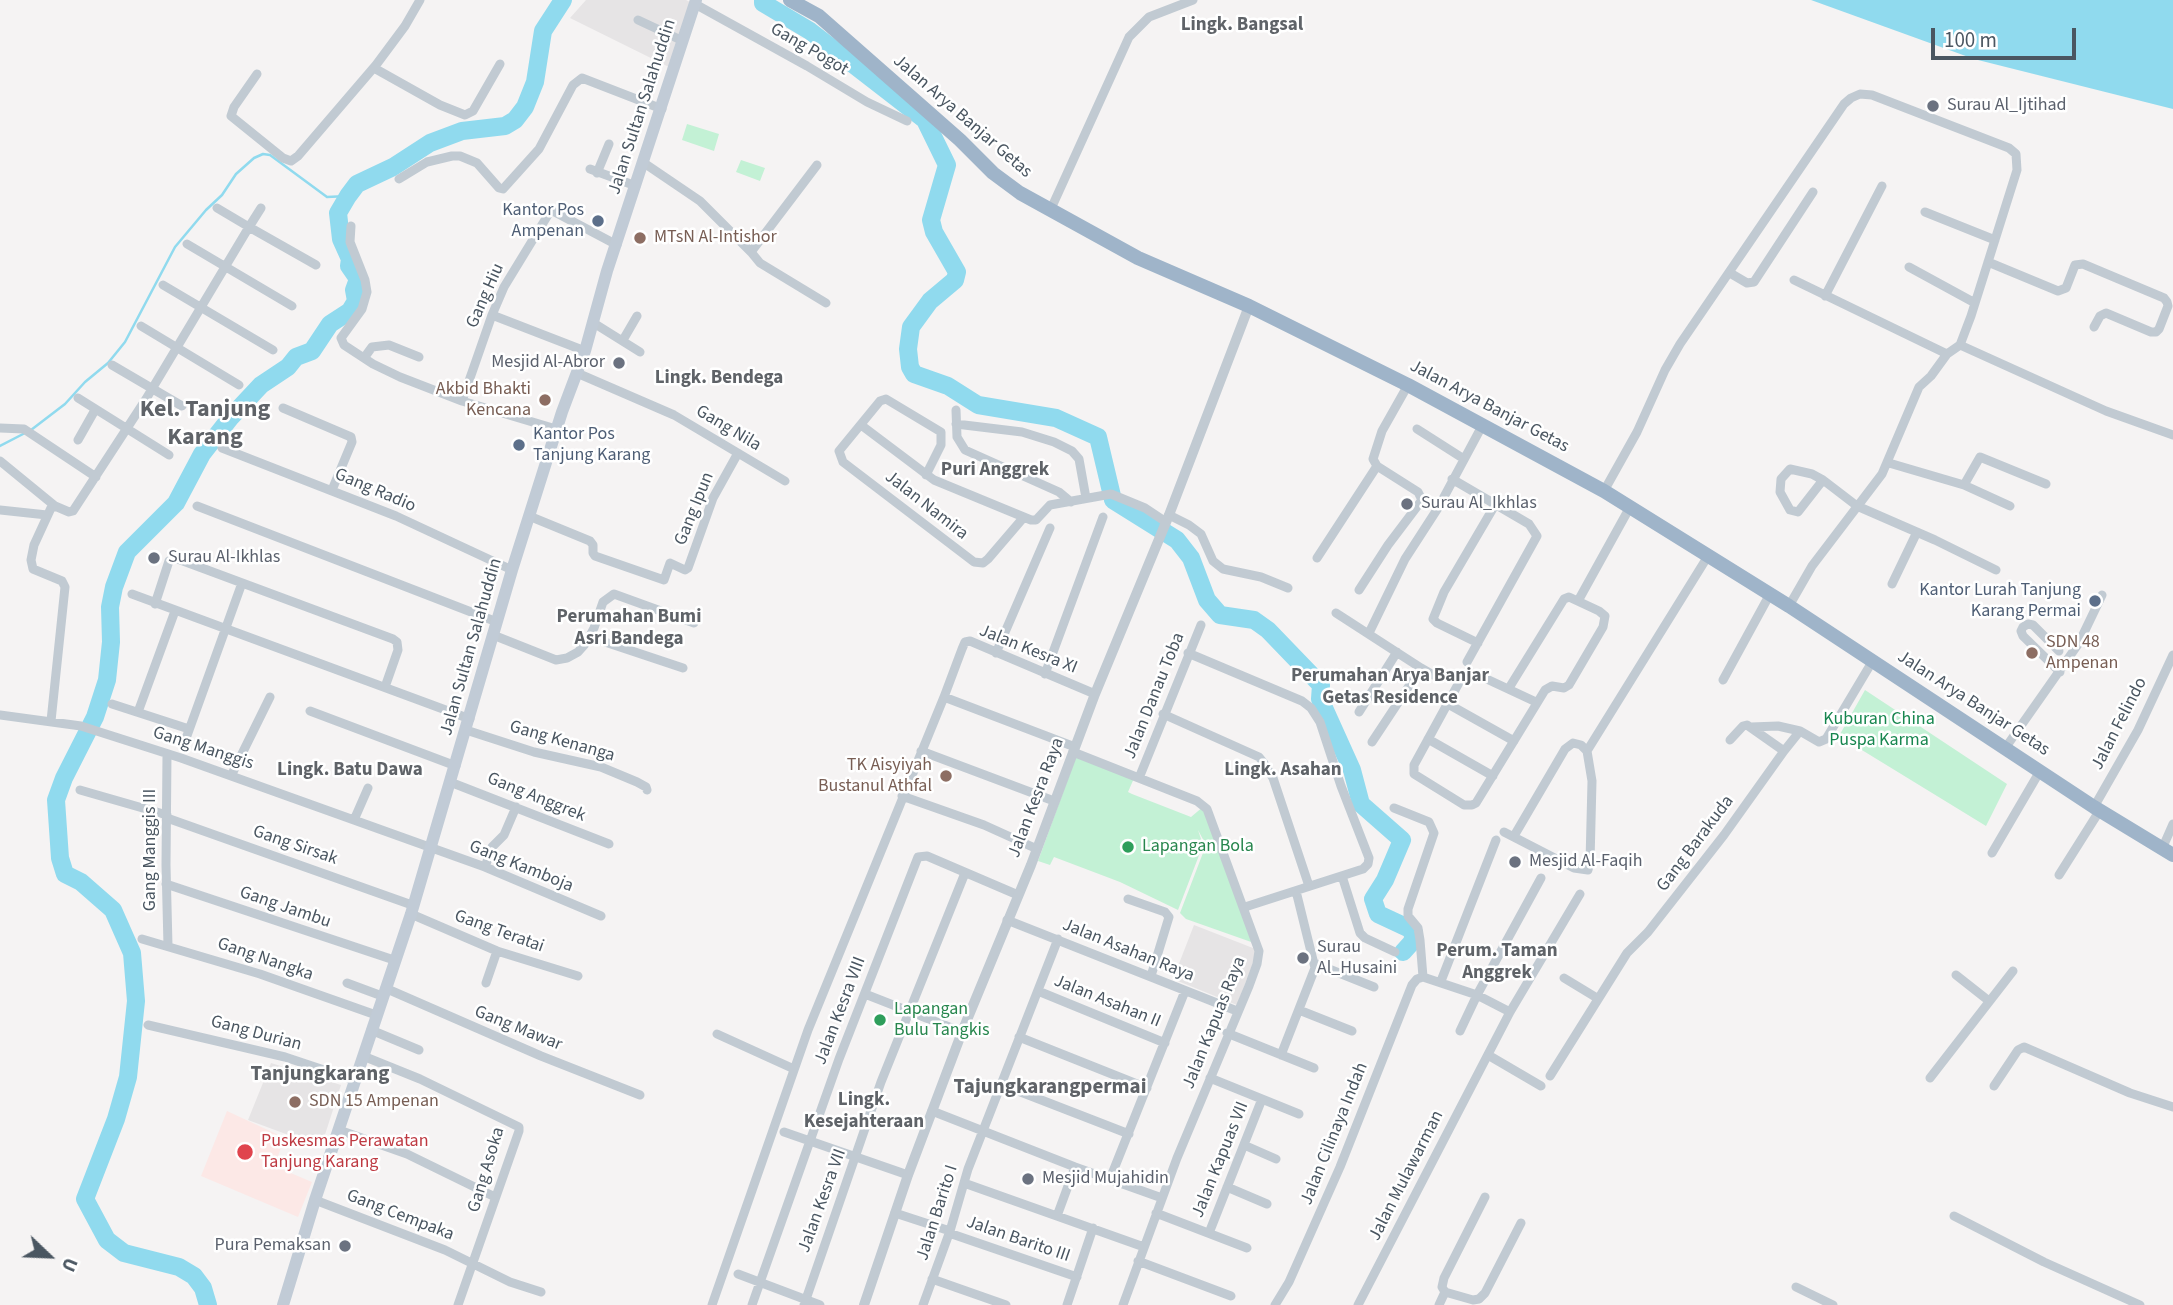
<!DOCTYPE html>
<style>
body{margin:0}
#map{position:relative;width:2173px;height:1305px;overflow:hidden;background:#f5f3f3;font-family:"Source Sans 3",sans-serif}
canvas{display:block}
.north{position:absolute;left:14px;top:1221px;width:70px;height:70px;-webkit-text-stroke:5px #fff;paint-order:stroke;rotate:113deg;font-size:19px;font-weight:700;line-height:28px;text-align:center;color:#4a5661}
.north::after{content:'';display:block;margin:auto;width:24px;height:32px;background:#4a5661;clip-path:polygon(50% 0,100% 100%,50% 72%,0 100%)}
.scale{position:absolute;left:1931px;top:28px;width:145px;height:32px;box-sizing:border-box;border:4px solid #4a5661;border-top:0;padding-left:9px;font-size:21px;line-height:24px;white-space:nowrap;color:#4a5661;-webkit-text-stroke:5px #fff;paint-order:stroke}
</style>
<div id="map">
<canvas width="2173" height="1305"></canvas>
<div class="north">U</div>
<div class="scale">100 m</div>
</div>
<script>
const ctx = document.querySelector('canvas').getContext('2d');
ctx.lineJoin = 'round';
function fill(path, color) { ctx.fillStyle = color; ctx.fill(path, 'evenodd'); }
const toPath = rows => new Path2D(rows.map(r => 'M' + r).join(''));
function trace(path, color, width, dash) { ctx.strokeStyle = color; ctx.lineWidth = width; ctx.lineCap = dash ? 'butt' : 'round'; ctx.setLineDash(dash || []); ctx.stroke(path); }
function label(font, color, halo, rows, align = 'center') {
  ctx.font = font + ' "Source Sans 3",sans-serif'; ctx.lineWidth = 5; ctx.setLineDash([]); ctx.textBaseline = 'middle'; ctx.strokeStyle = halo; ctx.fillStyle = color; for (const [text, x, y, turn = 0] of rows) {
    ctx.save(); ctx.translate(x, y); ctx.rotate((+turn || 0) * Math.PI / 180); ctx.textAlign = isNaN(turn) ? turn : align; if (halo) ctx.strokeText(text, 0, 0); ctx.fillText(text, 0, 0); ctx.restore();
  }
}
fill(toPath([
 [586,0,686,0,692,3,669,67,570,18],
 [1194,925,1258,950,1237,1005,1173,979],
 [271,1063,341,1085,321,1147,248,1120]
]), '#e6e4e5');
fill(toPath([
 [227,1111,285,1138,274,1166,312,1182,298,1217,201,1176]
]), '#fce8e6');
fill(toPath([
 [687,124,719,134,714,151,682,140],
 [741,160,765,168,760,181,736,172],
 [1865,690,2007,784,1986,826,1839,736],
 [1077,754,1135,776,1128,792,1132,794,1191,817,1204,806,1254,943,1186,919,1180,913,1206,845,1198,830,1203,845,1178,910,1120,882,1054,857,1050,865,1038,861]
]), '#c3f1d5');
fill(toPath([
 [1811,0,2173,0,2173,109,1974,59]
]), '#90daee');
trace(toPath([
 [31,430,65,404,85,382,108,363,125,342,175,247,206,210,222,195,236,174,254,158,263,154,270,155,327,197,348,196],
 [0,446,25,433]
]), '#90daee', 2.5);
trace(toPath([
 [763,0,763,3,810,31,925,120,947,165,931,220,934,232,957,272,955,280,930,301,911,327,908,349,910,367,914,374,948,386,978,405,1056,418,1098,437,1113,500,1177,540,1191,558,1207,600,1220,615,1254,620,1268,630,1321,685,1320,699,1352,770,1361,804,1402,840,1385,880,1373,899,1378,914,1408,928,1414,933,1412,942,1403,952],
 [208,1305,203,1288,194,1276,179,1267,124,1253,107,1240,85,1199,116,1119,128,1077,136,1001,132,953,113,910,81,882,65,874,60,858,56,800,64,778,95,717,107,680,111,642,110,607,114,587,127,552,176,503,202,454,231,417,261,385,288,367,296,357,312,351,330,324,350,311,356,301,354,290,358,279,349,266,350,259,341,239,338,213,348,196,357,184,393,167,430,143,462,131,505,126,515,120,525,107,535,82,543,31,563,0]
]), '#90daee', 18);
trace(toPath([
 [695,4,807,66,867,102,907,121],
 [638,20,683,41],
 [374,68,440,105,465,115,473,111,500,64],
 [257,74,234,107,231,116,283,158,291,161,298,156,376,65,405,26,420,0],
 [644,163,700,201,751,252,760,263,826,303],
 [590,169,636,186],
 [597,173,609,144],
 [399,179,427,162,452,156,460,156,477,163,499,188,503,189,539,149,573,85,582,78,662,109],
 [217,208,249,227,261,208],
 [1050,211,1129,37,1149,17,1193,0],
 [1925,212,1995,240],
 [351,226,350,242,365,280,367,292,362,309,341,338,344,345,373,364,400,377,462,401,556,429],
 [187,244,292,306],
 [751,252,817,165],
 [1988,262,2058,291,2066,288,2075,265,2083,264,2164,298,2167,302,2168,306,2159,329,2156,332,2151,332,2106,313,2100,316,2094,327],
 [1909,267,1975,303],
 [1730,273,1747,283,1754,282,1813,192],
 [1794,280,1947,354],
 [163,285,273,350],
 [1825,296,1882,186],
 [492,315,585,351],
 [592,322,640,352],
 [141,326,239,385],
 [623,340,637,316],
 [1960,345,2106,411,2173,435],
 [364,358,372,347,389,345,419,357],
 [112,365,182,406],
 [577,373,674,415,785,481],
 [78,398,169,455],
 [462,401,492,315,504,287,551,210,617,245],
 [283,408,351,437,352,442,332,490],
 [956,410,957,437,965,450,1059,492,1071,502],
 [956,424,1022,432,1054,442,1072,451,1079,459,1086,498],
 [861,425,934,480,1031,520,1036,520,1050,505,1111,494,1145,508,1166,522],
 [0,428,24,429,96,477],
 [1417,429,1464,459],
 [78,440,95,410],
 [222,448,396,516,512,570],
 [0,461,55,506,69,512,73,511,146,399,249,227,316,265],
 [1889,463,1964,485,1980,457,2046,484],
 [926,475,941,445,941,432,886,399,880,401,839,451,843,462,974,562,983,563,988,559,1024,517],
 [1452,479,1529,524,1537,536,1467,662],
 [1823,480,1798,512,1790,510,1780,492,1781,479,1790,469,1812,474,1823,480,1827,483,1857,506,1935,540,1996,570],
 [1964,485,2010,506],
 [1604,491,1637,432,1665,370,1680,344,1844,104,1851,98,1860,94,1872,95,2009,148,2016,154,2017,170,1971,316,1960,345,1947,354,1931,376,1919,387,1882,474,1812,566,1789,606],
 [197,506,497,622],
 [0,510,47,515],
 [1169,515,1189,525,1201,534,1213,561,1223,569,1261,577,1288,588],
 [529,516,590,541,593,545,593,553,595,556,664,580,670,563,685,570,688,568,713,498,738,453],
 [1317,558,1377,466],
 [1892,584,1917,532],
 [1359,590,1388,545,1422,500,1418,492,1377,466,1373,459,1382,431,1408,385],
 [132,594,470,719],
 [1578,601,1630,507],
 [155,604,169,561,175,558,393,639,397,642,398,650,385,687],
 [1336,613,1421,668,1372,742],
 [1369,633,1405,559,1438,508,1483,424],
 [493,635,556,660,567,658,578,652,586,643,594,628,603,602,614,594,694,623],
 [590,637,683,668],
 [1478,643,1437,623,1433,619,1444,592,1495,505],
 [2059,651,2033,625,2028,624,2023,627,2021,631,2023,636,2060,672],
 [996,653,1050,528],
 [1188,653,1302,701,1311,708,1320,722,1341,786,1369,858,1368,864,1363,869,1245,907],
 [1421,668,1433,675],
 [1045,674,1103,517],
 [1723,680,1770,594],
 [1509,688,1564,599,1569,597,1599,611,1605,616,1603,627,1569,685,1564,688,1552,686,1545,690,1476,803,1472,805,1464,805,1414,774,1414,765,1461,679,1468,673,1476,674,1536,702],
 [944,697,962,649,965,642,970,641,1095,694],
 [112,704,189,729],
 [1448,704,1514,741],
 [310,711,456,766],
 [138,712,175,611],
 [1359,712,1397,652],
 [1163,714,1259,757,1263,762,1273,778,1309,886],
 [0,715,81,726,181,758,485,867,601,916],
 [51,721,65,587,62,581,33,569,31,560,34,545,51,508,55,506],
 [1751,727,1778,726,1800,731],
 [466,730,534,752,601,767,637,782,646,787,647,790],
 [1428,739,1493,776],
 [1730,740,1743,726,1747,725,1784,751],
 [184,744,242,583],
 [2006,747,2079,643,2102,595],
 [921,751,1054,801],
 [1587,751,1708,556],
 [1073,752,1197,801,1207,809,1259,951,1257,964,1249,986,1177,1158,1123,1305],
 [167,754,166,865,168,946],
 [232,774,270,697],
 [1139,778,1201,625],
 [450,782,609,844],
 [80,790,167,815],
 [902,796,984,825,1037,849],
 [2094,807,2138,730,2173,655],
 [1394,808,1429,822,1434,833,1408,909,1408,916,1418,928,1420,940,1423,977],
 [167,818,412,905],
 [354,820,368,788],
 [1504,832,1574,868,1588,870,1590,862,1592,781,1587,751,1581,745,1573,743,1565,749,1514,836],
 [2162,849,2173,824],
 [1992,853,2040,771],
 [485,867,492,847,504,835,516,807],
 [2059,875,2100,810],
 [1342,876,1360,933,1365,938,1395,952],
 [166,884,394,960],
 [1128,899,1165,912,1169,917,1151,976],
 [411,914,497,951,578,976],
 [1007,920,1237,1011],
 [142,939,260,974,376,1015],
 [1314,963,1374,987],
 [1956,975,1989,1001],
 [1423,977,1477,995,1510,1012],
 [1564,978,1597,998],
 [1441,981,1496,840],
 [347,983,382,996],
 [486,983,497,951],
 [385,988,541,1056,640,1095],
 [1038,991,1165,1043],
 [865,994,962,1032],
 [1299,1010,1352,1031],
 [148,1025,285,1057,354,1080],
 [371,1030,419,1050],
 [1460,1031,1477,995,1541,878],
 [1227,1033,1314,1068],
 [717,1034,794,1069],
 [1019,1037,1147,1088],
 [1281,1055,1315,968,1296,891],
 [1488,1055,1541,1086],
 [363,1056,420,1079,519,1127,519,1131,458,1305],
 [1550,1076,1627,953,1648,932,1724,835,1784,751,1800,731,1819,742,1826,739,1872,662],
 [1210,1078,1299,1114],
 [1930,1078,2013,971],
 [1000,1084,1129,1134],
 [1994,1086,2018,1050,2024,1047,2130,1093,2173,1107],
 [932,1111,1075,1167,1162,1198],
 [339,1130,407,1154,495,1197],
 [784,1132,908,1175],
 [1244,1145,1276,1159],
 [1110,1179,1185,991],
 [964,1183,1144,1247],
 [1227,1187,1267,1204],
 [1485,1197,1444,1278,1442,1287,1445,1292,1473,1300,1479,1299,1485,1293,1521,1223],
 [315,1200,445,1250,510,1282,541,1292],
 [895,1213,950,1231],
 [1156,1213,1247,1248],
 [1057,1216,1075,1167],
 [1954,1216,2044,1262,2140,1305],
 [949,1233,1077,1277],
 [1209,1233,1262,1099],
 [1138,1261,1231,1296],
 [738,1274,820,1305],
 [932,1279,1006,1305],
 [1796,1287,1833,1305],
 [712,1305,808,1030,944,697,1075,747],
 [752,1305,839,1059,918,857,927,856,1018,895],
 [804,1305,881,1082,965,873],
 [923,1305,950,1231,968,1169,1058,939],
 [1067,1305,1093,1228],
 [1275,1305,1289,1282,1340,1167,1412,985,1417,979,1423,977],
 [1358,1305,1510,1012,1580,894],
 [1439,1305,1445,1292]
]), '#c1cad2', 9);
trace(toPath([
 [864,1305,908,1175,962,1032,1031,865,1095,694,1169,515,1249,306]
]), '#c1cad2', 10);
trace(toPath([
 [283,1305,315,1200,411,914,512,570,562,412,585,351,607,271,696,0]
]), '#c1cbd6', 12);
trace(toPath([
 [790,0,819,16,960,140,993,173,1020,193,1138,258,1249,306,1408,385,1604,491,1789,606,2094,807,2173,855]
]), '#9fb4c9', 14);
for (const [x, y, r, color] of [
 [1933,106,7,"#6b7280"],
 [598,221,7,"#5c6f8a"],
 [640,238,7,"#8d6e63"],
 [619,363,7,"#6b7280"],
 [545,400,7,"#8d6e63"],
 [519,445,7,"#5c6f8a"],
 [1407,504,7,"#6b7280"],
 [154,558,7,"#6b7280"],
 [2095,601,7,"#5c6f8a"],
 [2032,653,7,"#8d6e63"],
 [946,776,7,"#8d6e63"],
 [1128,847,7,"#2e9e5b"],
 [1515,862,7,"#6b7280"],
 [1303,958,7,"#6b7280"],
 [880,1020,7,"#2e9e5b"],
 [295,1102,7,"#8d6e63"],
 [245,1152,9,"#e0444e"],
 [1028,1179,7,"#6b7280"],
 [345,1246,7,"#6b7280"]
]) { const dot = new Path2D(); dot.arc(x, y, r, 0, 2 * Math.PI); ctx.fillStyle = color; ctx.fill(dot); trace(dot, '#fff', 2.5); }
label('18px', '#4a5661', '#fff', [
 ["Gang Pogot",809,50,30],
 ["Jalan Sultan Salahuddin",643,107,-72],
 ["Jalan Arya Banjar Getas",962,117,41],
 ["Gang Hiu",486,296,-66],
 ["Jalan Arya Banjar Getas",1489,407,28],
 ["Gang Nila",728,429,31],
 ["Gang Radio",375,491,23],
 ["Jalan Namira",926,506,38],
 ["Gang Ipun",695,509,-68],
 ["Jalan Sultan Salahuddin",472,647,-74],
 ["Jalan Kesra XI",1028,650,22],
 ["Jalan Danau Toba",1155,696,-68],
 ["Jalan Arya Banjar Getas",1973,704,33],
 ["Jalan Felindo",2120,724,-63],
 ["Gang Kenanga",562,742,16],
 ["Gang Manggis",203,749,18],
 ["Gang Anggrek",536,798,22],
 ["Jalan Kesra Raya",1037,798,-69],
 ["Gang Barakuda",1696,844,-53],
 ["Gang Sirsak",295,846,19],
 ["Gang Manggis III",151,850,-90],
 ["Gang Kamboja",521,867,22],
 ["Gang Jambu",285,908,19],
 ["Gang Teratai",499,932,20],
 ["Jalan Asahan Raya",1128,951,22],
 ["Gang Nangka",265,960,19],
 ["Jalan Asahan II",1107,1002,22],
 ["Jalan Kesra VIII",841,1011,-69],
 ["Jalan Kapuas Raya",1215,1023,-68],
 ["Gang Mawar",518,1029,22],
 ["Gang Durian",256,1034,15],
 ["Jalan Cilinaya Indah",1335,1134,-68],
 ["Jalan Kapuas VII",1221,1160,-68],
 ["Gang Asoka",487,1170,-73],
 ["Jalan Mulawarman",1407,1176,-63],
 ["Jalan Kesra VII",823,1201,-70],
 ["Jalan Barito I",938,1213,-72],
 ["Gang Cempaka",400,1216,21],
 ["Jalan Barito III",1018,1240,19]
]);
label('18px', '#5b616d', '#fff', [
 ["Surau Al_Ijtihad",1947,106],
 ["Mesjid Al-Abror",605,363,"right"],
 ["Surau Al_Ikhlas",1421,504],
 ["Surau Al-Ikhlas",168,558],
 ["Mesjid Al-Faqih",1529,862],
 ["Surau",1317,948],
 ["Al_Husaini",1317,969],
 ["Mesjid Mujahidin",1042,1179],
 ["Pura Pemaksan",331,1246,"right"]
], 'left');
label('18px', '#4e5e75', '#fff', [
 ["Kantor Pos",584,211],
 ["Ampenan",584,232],
 ["Kantor Pos",533,435,"left"],
 ["Tanjung Karang",533,456,"left"],
 ["Kantor Lurah Tanjung",2081,591],
 ["Karang Permai",2081,612]
], 'right');
label('18px', '#785e54', '#fff', [
 ["MTsN Al-Intishor",654,238],
 ["Akbid Bhakti",531,390,"right"],
 ["Kencana",531,411,"right"],
 ["SDN 48",2046,643],
 ["Ampenan",2046,664],
 ["TK Aisyiyah",932,766,"right"],
 ["Bustanul Athfal",932,787,"right"],
 ["SDN 15 Ampenan",309,1102]
], 'left');
label('18px', '#17864f', '#fff', [
 ["Kuburan China",1879,720],
 ["Puspa Karma",1879,741]
]);
label('18px', '#27864d', '#fff', [
 ["Lapangan Bola",1142,847],
 ["Lapangan",894,1010],
 ["Bulu Tangkis",894,1031]
], 'left');
label('18px', '#be3a42', '#fff', [
 ["Puskesmas Perawatan",261,1142],
 ["Tanjung Karang",261,1163]
], 'left');
label('bold 19px', '#5f6368', '#fff', [
 ["Lingk. Bangsal",1242,26],
 ["Lingk. Bendega",719,379],
 ["Puri Anggrek",995,471],
 ["Perumahan Bumi",629,618],
 ["Asri Bandega",629,640],
 ["Perumahan Arya Banjar",1390,677],
 ["Getas Residence",1390,699],
 ["Lingk. Batu Dawa",350,771],
 ["Lingk. Asahan",1283,771],
 ["Perum. Taman",1497,952],
 ["Anggrek",1497,974],
 ["Lingk.",864,1101],
 ["Kesejahteraan",864,1123]
]);
label('bold 21px', '#5f6368', '#fff', [
 ["Tanjungkarang",320,1075],
 ["Tajungkarangpermai",1050,1088]
]);
label('bold 24px', '#5f6368', '#fff', [
 ["Kel. Tanjung",205,411],
 ["Karang",205,439]
]);
</script>
